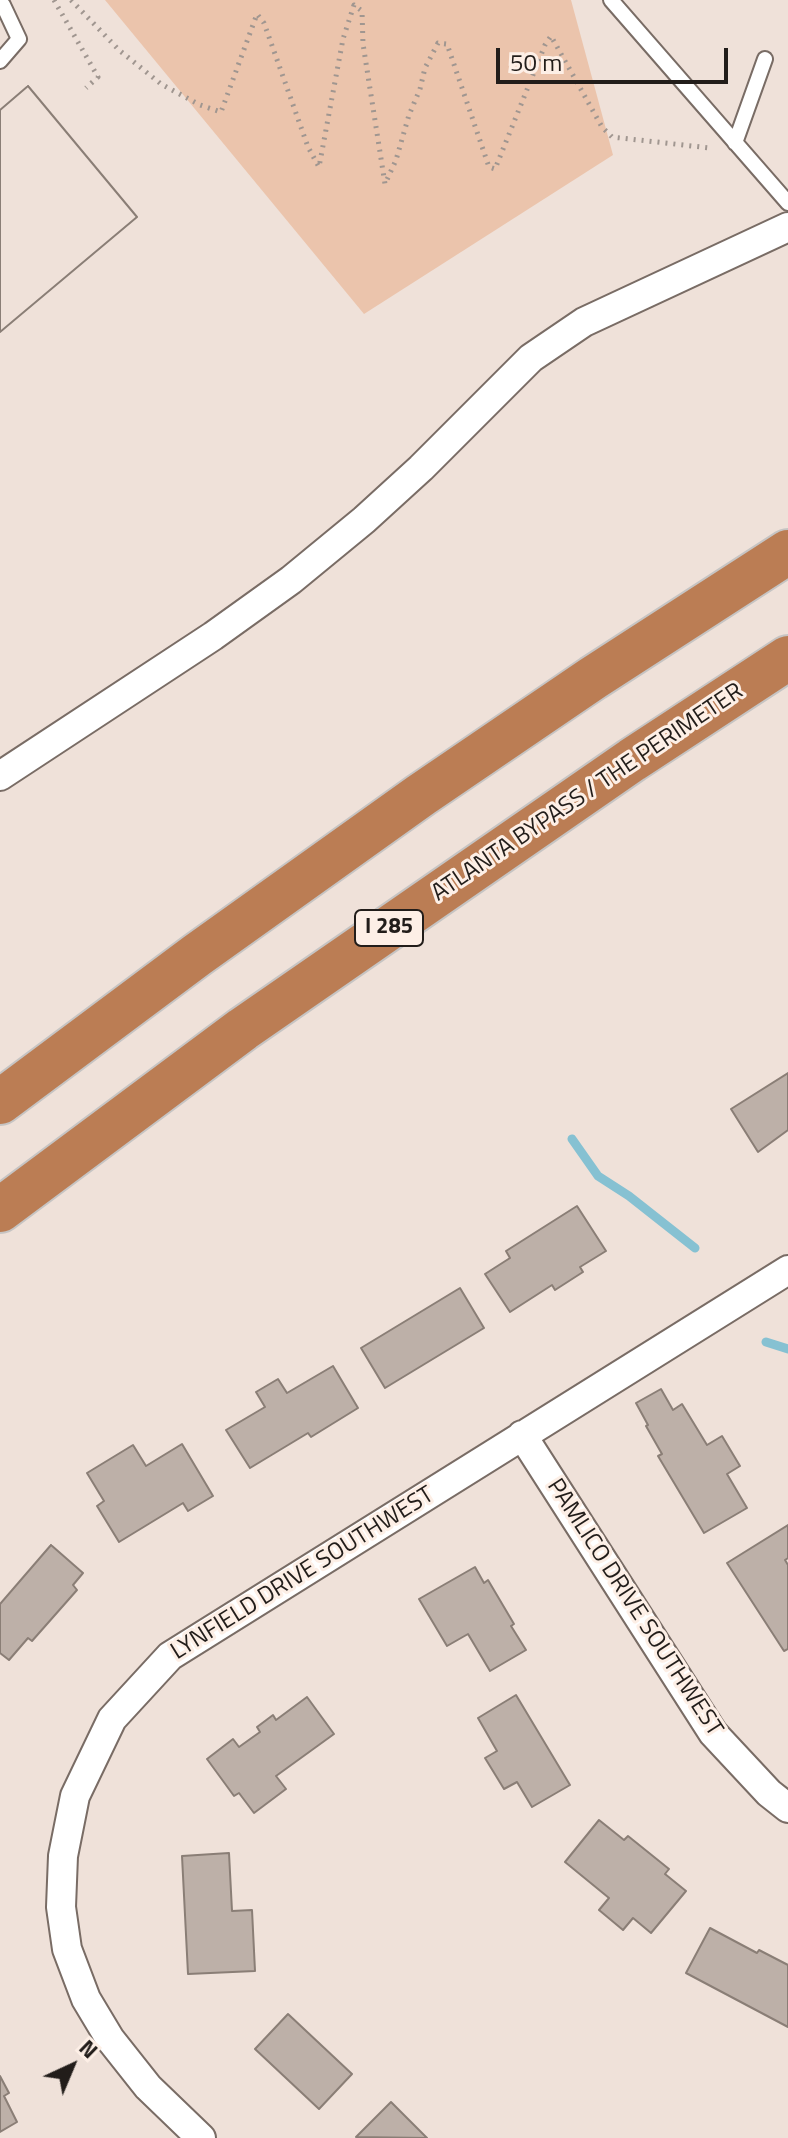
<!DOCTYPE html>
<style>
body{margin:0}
#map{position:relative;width:788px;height:2138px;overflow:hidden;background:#efe1d9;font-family:"Titillium Web",sans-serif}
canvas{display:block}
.north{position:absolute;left:32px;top:2026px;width:80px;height:80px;-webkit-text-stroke:6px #fdefe6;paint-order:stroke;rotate:44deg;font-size:22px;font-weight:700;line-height:32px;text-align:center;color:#221d1a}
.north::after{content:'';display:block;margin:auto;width:28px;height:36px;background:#221d1a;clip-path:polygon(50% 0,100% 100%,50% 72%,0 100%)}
.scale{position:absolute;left:496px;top:48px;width:232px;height:36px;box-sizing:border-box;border:4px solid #221d1a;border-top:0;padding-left:10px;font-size:24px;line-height:28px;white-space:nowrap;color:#221d1a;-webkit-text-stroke:6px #fdefe6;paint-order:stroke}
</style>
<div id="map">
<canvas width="788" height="2138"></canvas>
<div class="north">N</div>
<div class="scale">50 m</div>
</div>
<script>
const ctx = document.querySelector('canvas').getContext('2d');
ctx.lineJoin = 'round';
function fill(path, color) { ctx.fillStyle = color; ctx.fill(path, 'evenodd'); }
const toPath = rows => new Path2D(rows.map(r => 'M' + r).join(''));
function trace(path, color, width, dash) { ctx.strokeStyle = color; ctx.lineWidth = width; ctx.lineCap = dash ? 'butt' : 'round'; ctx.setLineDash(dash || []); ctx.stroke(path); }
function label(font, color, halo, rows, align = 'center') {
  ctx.font = font + ' "Titillium Web",sans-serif'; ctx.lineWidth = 6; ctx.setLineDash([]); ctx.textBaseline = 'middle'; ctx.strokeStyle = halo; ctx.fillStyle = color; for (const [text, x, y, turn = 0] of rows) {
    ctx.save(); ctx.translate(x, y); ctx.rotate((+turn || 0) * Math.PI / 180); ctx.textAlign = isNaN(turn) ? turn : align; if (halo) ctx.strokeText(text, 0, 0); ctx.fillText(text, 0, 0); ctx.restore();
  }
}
fill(toPath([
 [105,0,571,0,613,155,364,314]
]), '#ebc4ac');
trace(toPath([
 [572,1139,598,1176,629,1196,695,1248],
 [766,1342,788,1349]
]), '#86c1d2', 9);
const building = toPath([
 [28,86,137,217,0,332,0,110,28,86],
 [28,86,137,217,0,332,0,110,28,86],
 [788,1073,788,1130,758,1152,731,1109,788,1073],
 [577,1206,606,1251,580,1267,583,1272,555,1290,552,1285,510,1312,485,1274,510,1258,506,1251,577,1206],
 [460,1288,484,1328,385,1388,361,1348,460,1288],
 [333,1366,358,1408,311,1437,308,1433,250,1468,226,1430,265,1407,256,1392,278,1379,287,1393,333,1366],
 [661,1389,673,1410,682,1404,707,1445,722,1436,740,1466,727,1474,747,1508,704,1533,658,1456,662,1454,646,1426,648,1425,636,1403,661,1389],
 [182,1444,213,1496,188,1511,183,1503,119,1542,97,1506,104,1501,87,1473,133,1445,146,1466,182,1444],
 [788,1525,788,1558,785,1560,788,1565,788,1649,784,1651,727,1563,788,1525],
 [51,1545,83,1573,73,1585,77,1590,32,1641,28,1638,9,1660,0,1653,0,1604,51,1545],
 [475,1567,484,1583,488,1580,514,1624,511,1626,526,1650,490,1671,468,1634,447,1646,419,1599,475,1567],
 [516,1695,570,1785,532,1807,517,1782,504,1789,485,1758,497,1751,478,1718,516,1695],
 [307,1697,334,1734,276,1776,286,1789,254,1813,239,1793,234,1796,207,1759,233,1739,239,1747,260,1732,257,1727,273,1715,276,1720,307,1697],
 [599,1820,624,1840,628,1836,669,1869,665,1874,686,1891,651,1933,633,1918,623,1930,599,1910,609,1898,565,1862,599,1820],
 [229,1853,232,1911,252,1910,255,1971,188,1974,182,1856,229,1853],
 [710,1928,757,1953,759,1950,788,1965,788,2027,686,1973,710,1928],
 [288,2014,352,2074,319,2109,255,2049,288,2014],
 [0,2076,9,2093,4,2096,17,2122,0,2132,0,2076],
 [391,2102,427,2138,356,2137,391,2102]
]);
fill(building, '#bdb0a8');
trace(building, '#8a7e76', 2);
const lane = toPath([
 [611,0,788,203],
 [0,61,19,39,3,5],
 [735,143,765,59]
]);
const street = toPath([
 [0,776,213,636,291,580,364,520,421,468,531,358,584,322,788,227],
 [522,1435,713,1733,769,1793,788,1808],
 [201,2138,148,2087,110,2039,86,1999,67,1949,61,1907,63,1856,75,1796,112,1719,170,1656,788,1270]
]);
const highway = toPath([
 [0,1102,197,955,421,795,593,678,788,552],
 [0,1210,243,1029,632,760,788,658]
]);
trace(lane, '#796c65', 18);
trace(street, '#796c65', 32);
trace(highway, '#c6c4c3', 48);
trace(toPath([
 [54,0,98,77,86,88],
 [71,0,119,50,161,84,200,105,221,112,257,14,264,23,308,147,319,167,343,39,354,5,362,11,363,44,385,184,396,160,409,115,420,89,425,68,438,43,447,44,489,167,495,169,545,45,551,36,602,127,612,137,710,148]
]), '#a09690', 5, [2, 6]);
trace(lane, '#fff', 14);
trace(street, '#fff', 28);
trace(highway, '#bb7d54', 44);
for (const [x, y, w] of [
 [389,928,68]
]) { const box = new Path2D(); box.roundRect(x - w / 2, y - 18, w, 36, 6); ctx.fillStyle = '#fdefe6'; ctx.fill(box); trace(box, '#221d1a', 2); }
label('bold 22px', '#221d1a', null, [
 ["I 285",389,928]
]);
label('24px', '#221d1a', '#fdefe6', [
 ["ATLANTA BYPASS / THE PERIMETER",588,793,-34],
 ["LYNFIELD DRIVE SOUTHWEST",303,1574,-32],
 ["PAMLICO DRIVE SOUTHWEST",634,1608,57]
]);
</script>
